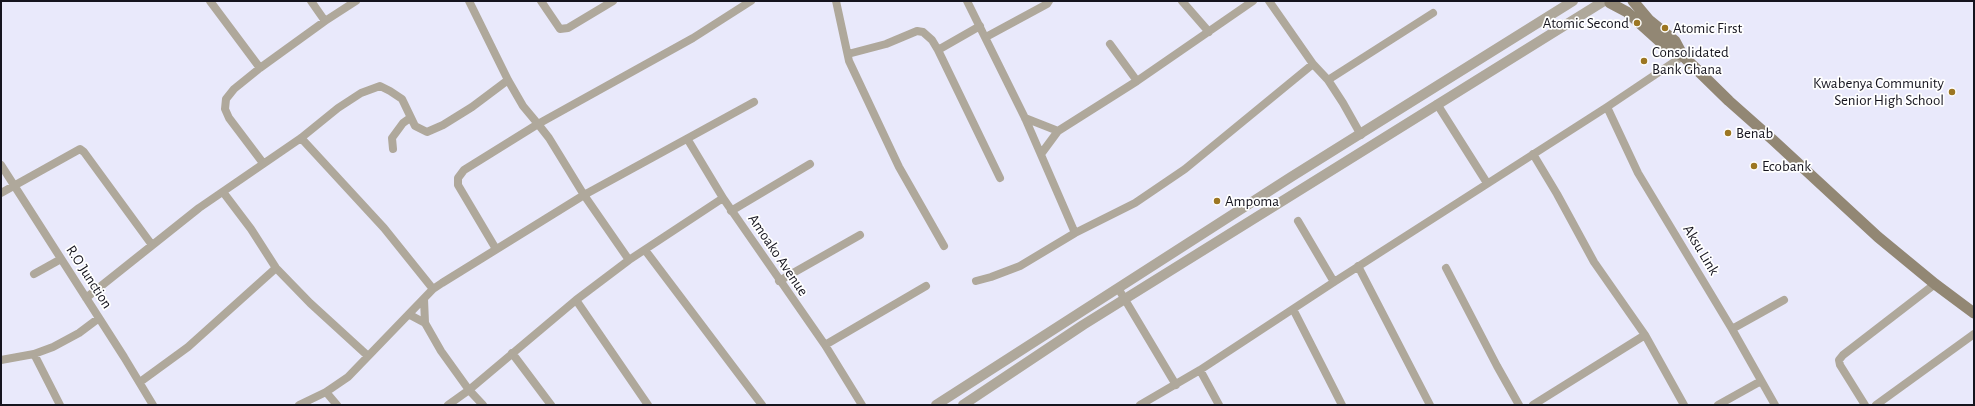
<!DOCTYPE html>
<style>
body{margin:0}
#map{position:relative;width:1975px;height:406px;overflow:hidden;background:#e9e9fb;font-family:"Alegreya Sans",sans-serif}
canvas{display:block}
.frame{position:absolute;inset:0;border:2px solid #15141e;pointer-events:none}
</style>
<div id="map">
<canvas width="1975" height="406"></canvas>
<div class="frame"></div>
</div>
<script>
const ctx = document.querySelector('canvas').getContext('2d');
ctx.lineJoin = 'round';
const toPath = rows => new Path2D(rows.map(r => 'M' + r).join(''));
function trace(path, color, width, dash) { ctx.strokeStyle = color; ctx.lineWidth = width; ctx.lineCap = dash ? 'butt' : 'round'; ctx.setLineDash(dash || []); ctx.stroke(path); }
function label(font, color, halo, rows, align = 'center') {
  ctx.font = font + ' "Alegreya Sans",sans-serif'; ctx.lineWidth = 3.5; ctx.setLineDash([]); ctx.textBaseline = 'middle'; ctx.strokeStyle = halo; ctx.fillStyle = color; for (const [text, x, y, turn = 0] of rows) {
    ctx.save(); ctx.translate(x, y); ctx.rotate((+turn || 0) * Math.PI / 180); ctx.textAlign = isNaN(turn) ? turn : align; if (halo) ctx.strokeText(text, 0, 0); ctx.fillText(text, 0, 0); ctx.restore();
  }
}
trace(toPath([
 [210,1,260,68],
 [311,1,325,21],
 [469,1,508,80,523,106,538,124,464,170,458,178,458,185,496,249],
 [541,1,560,29,568,28,613,1],
 [836,1,849,61,899,167,944,246],
 [967,1,1025,118,1075,233],
 [1182,1,1209,32],
 [1269,1,1313,64,1328,80,1343,103,1361,135],
 [986,37,1047,4,1049,1],
 [1110,44,1137,81],
 [938,50,980,26],
 [848,54,886,44,917,31,923,32,932,40,938,50,1000,178],
 [1328,80,1433,13],
 [1437,104,1487,183],
 [1607,107,1638,173,1732,329,1775,405],
 [1025,118,1058,131,1137,81,1253,1],
 [301,138,384,228,433,289],
 [688,140,723,198],
 [393,149,392,138,403,123,410,118],
 [1041,154,1058,131],
 [1533,154,1557,194,1594,262,1645,335,1684,405],
 [263,163,229,118,225,109,226,99,234,89,260,68,325,21,356,1],
 [1,165,124,357,153,405],
 [223,192,251,229,276,268,310,303,368,356],
 [1,193,80,149,84,152,152,245],
 [731,211,810,164],
 [1298,221,1334,282],
 [645,250,762,405],
 [629,260,584,195,549,138,538,124,693,38,751,1],
 [1358,266,1430,405],
 [1446,268,1497,366,1519,405],
 [34,274,61,259],
 [779,281,860,235],
 [976,281,991,277,1020,266,1075,233,1135,203,1185,169,1313,64],
 [1118,288,1176,385],
 [86,298,199,208,301,138,338,108,361,93,380,86,390,91,402,99,415,126,427,132,443,125,472,107,508,80],
 [424,299,425,323],
 [576,300,648,405],
 [1293,309,1342,405],
 [410,315,425,323,441,351,469,390,483,405],
 [1732,329,1784,300],
 [825,345,926,286],
 [512,353,551,405],
 [34,354,60,405],
 [1,360,34,354,53,347,79,333,99,318],
 [1200,370,1219,405],
 [140,382,188,347,276,268],
 [326,392,337,405],
 [299,405,326,392,348,377,433,289,442,283,584,195,754,102],
 [448,405,469,390,576,300,629,260,723,198,825,345,862,405],
 [1140,405,1200,370,1334,282,1607,107,1683,56],
 [1533,405,1645,335],
 [1718,405,1761,381],
 [1865,405,1840,365,1839,360,1843,355,1935,284],
 [1876,405,1974,334]
]), '#afa89b', 8);
trace(toPath([
 [936,405,1291,177,1573,1],
 [963,405,1083,325,1604,1]
]), '#afa89b', 10);
trace(toPath([
 [1633,1,1649,20,1675,41,1683,56,1729,101,1773,140,1878,237,1935,284,1974,313],
 [1610,3,1627,12,1667,48,1683,56]
]), '#928774', 11);
for (const [x, y, r, color] of [
 [1637,23,4,"#9c7622"],
 [1665,28,4,"#9c7622"],
 [1644,61,4,"#9c7622"],
 [1952,92,4,"#9c7622"],
 [1728,133,4,"#9c7622"],
 [1754,166,4,"#9c7622"],
 [1217,201,4,"#9c7622"]
]) { const dot = new Path2D(); dot.arc(x, y, r, 0, 2 * Math.PI); ctx.fillStyle = color; ctx.fill(dot); trace(dot, '#fff', 1.5); }
label('15px', '#15141e', '#fff', [
 ["Atomic Second",1629,23,"right"],
 ["Atomic First",1673,28],
 ["Consolidated",1652,52],
 ["Bank Ghana",1652,69],
 ["Kwabenya Community",1944,83,"right"],
 ["Senior High School",1944,100,"right"],
 ["Benab",1736,133],
 ["Ecobank",1762,166],
 ["Ampoma",1225,201]
], 'left');
label('15px', '#15141e', '#fff', [
 ["Aksu Link",1701,250,59],
 ["Amoako Avenue",778,255,56],
 ["R.O Junction",89,277,57]
]);
</script>
